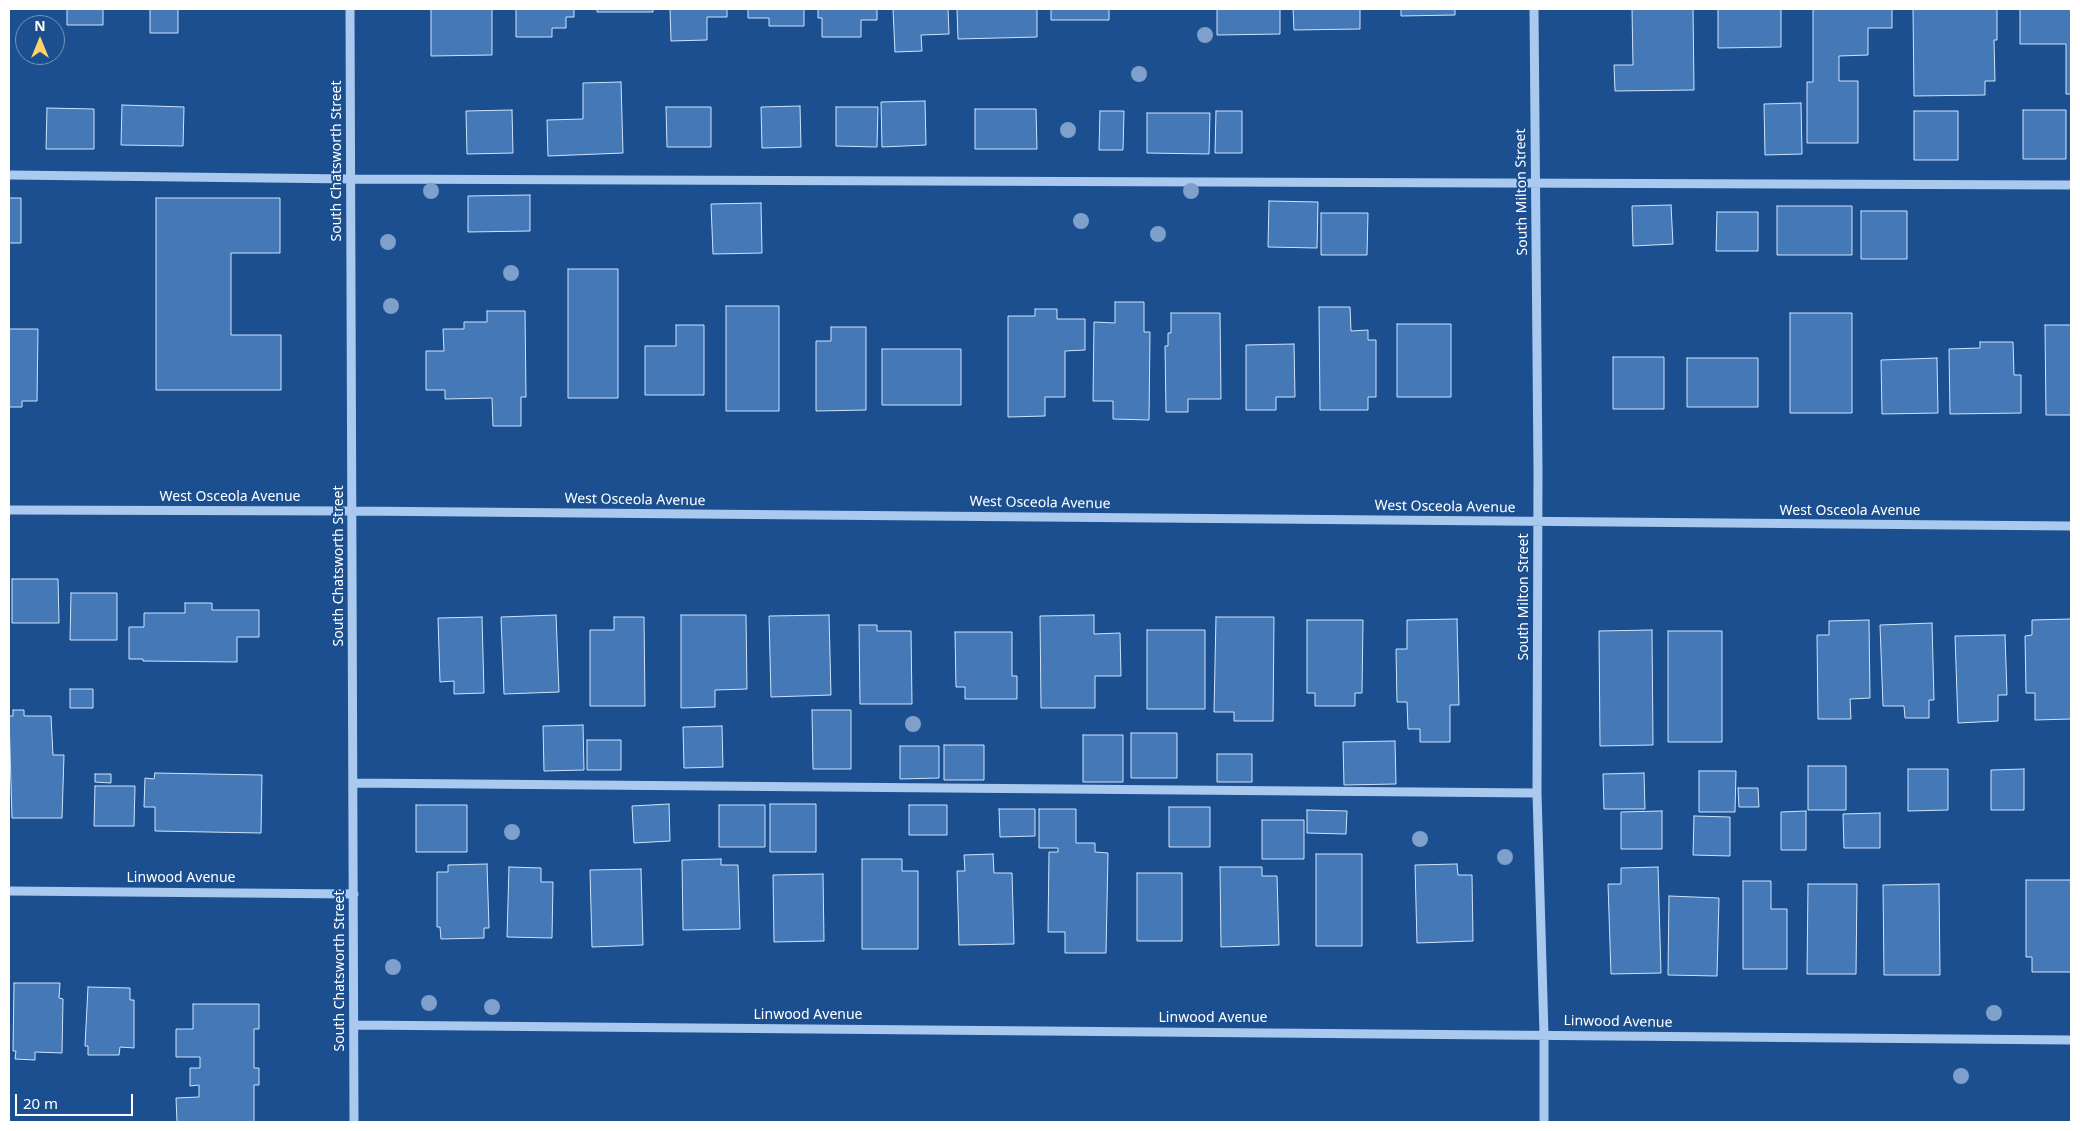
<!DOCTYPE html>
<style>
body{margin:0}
#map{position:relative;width:2080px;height:1131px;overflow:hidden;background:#1b4f8f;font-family:"Noto Sans",sans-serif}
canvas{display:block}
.frame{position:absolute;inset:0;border:10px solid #fff;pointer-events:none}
.north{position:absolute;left:15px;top:15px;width:50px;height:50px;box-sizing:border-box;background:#1b4f8f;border:1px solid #7695bc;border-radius:50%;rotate:0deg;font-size:14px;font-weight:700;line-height:20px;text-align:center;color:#fff}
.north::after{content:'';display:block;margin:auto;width:18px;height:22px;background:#ffd166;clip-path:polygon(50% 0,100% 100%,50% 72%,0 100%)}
.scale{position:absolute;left:15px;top:1094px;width:118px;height:22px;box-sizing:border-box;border:2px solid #fff;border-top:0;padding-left:6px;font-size:15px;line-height:18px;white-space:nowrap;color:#fff;-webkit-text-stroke:4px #1b4f8f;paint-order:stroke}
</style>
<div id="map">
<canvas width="2080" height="1131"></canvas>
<div class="frame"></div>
<div class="north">N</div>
<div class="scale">20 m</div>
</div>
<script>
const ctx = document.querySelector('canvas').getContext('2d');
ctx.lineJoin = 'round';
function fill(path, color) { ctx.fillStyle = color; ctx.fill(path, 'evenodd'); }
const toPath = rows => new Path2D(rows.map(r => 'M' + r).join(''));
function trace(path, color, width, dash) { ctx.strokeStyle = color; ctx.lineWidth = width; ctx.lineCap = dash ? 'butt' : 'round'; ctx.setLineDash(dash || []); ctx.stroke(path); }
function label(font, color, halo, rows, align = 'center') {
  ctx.font = font + ' "Noto Sans",sans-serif'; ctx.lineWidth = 4; ctx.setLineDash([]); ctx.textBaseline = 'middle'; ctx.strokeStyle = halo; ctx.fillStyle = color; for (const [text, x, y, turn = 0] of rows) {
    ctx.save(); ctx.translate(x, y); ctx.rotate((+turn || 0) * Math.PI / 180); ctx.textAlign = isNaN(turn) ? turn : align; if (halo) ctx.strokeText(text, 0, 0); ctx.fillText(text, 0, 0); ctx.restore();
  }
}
const building = toPath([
 [67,9,103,9,103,25,67,25,67,9],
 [150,9,178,9,178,33,150,33,150,9],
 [431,9,492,9,492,55,431,56,431,9],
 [516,9,574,9,574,17,566,17,566,28,552,28,552,37,516,37,516,9],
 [597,9,653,9,653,12,597,12,597,9],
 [670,9,727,9,727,17,707,17,707,40,671,41,670,9],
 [748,9,804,9,804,26,769,26,769,18,748,18,748,9],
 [818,9,877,9,877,20,861,20,861,37,822,37,822,18,818,18,818,9],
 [893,9,948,9,949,34,921,35,922,51,895,52,893,9],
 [957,9,1037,9,1037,37,958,39,957,9],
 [1051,9,1109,9,1109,20,1051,20,1051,9],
 [1217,9,1280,9,1280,34,1217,35,1217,9],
 [1293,9,1360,9,1360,29,1294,30,1293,9],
 [1401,9,1455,9,1455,15,1401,16,1401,9],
 [1632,9,1693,9,1694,90,1615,91,1614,65,1633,65,1632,9],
 [1718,9,1781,9,1781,47,1718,48,1718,9],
 [1813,9,1892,9,1892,28,1868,28,1868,55,1839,56,1839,81,1858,81,1858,143,1807,143,1807,82,1813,82,1813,9],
 [1913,9,1997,9,1997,40,1994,40,1995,81,1985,81,1985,95,1914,96,1913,9],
 [2020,9,2071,9,2071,94,2066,94,2066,44,2020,44,2020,9],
 [621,82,623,153,548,156,547,120,583,119,583,83,621,82],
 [925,101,926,145,882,147,881,102,925,101],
 [1801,103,1802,154,1765,155,1764,104,1801,103],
 [122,105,184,107,183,146,121,145,122,105],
 [800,106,801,147,762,148,761,107,800,106],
 [666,107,711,107,711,147,667,147,666,107],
 [836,107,878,107,877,147,836,146,836,107],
 [47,108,94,109,94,149,46,149,47,108],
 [975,109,1036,109,1037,149,975,149,975,109],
 [512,110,513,153,467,154,466,111,512,110],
 [2023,110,2066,110,2066,159,2023,159,2023,110],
 [1100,111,1124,111,1123,150,1099,150,1100,111],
 [1216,111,1242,111,1242,153,1215,153,1216,111],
 [1914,111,1958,111,1958,160,1914,160,1914,111],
 [1147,113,1210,113,1209,154,1147,153,1147,113],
 [530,195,530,231,468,232,468,196,530,195],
 [9,198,21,198,21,243,9,243,9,198],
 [156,198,280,198,280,253,231,253,231,335,281,335,281,390,156,390,156,198],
 [1269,201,1318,202,1317,248,1268,247,1269,201],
 [761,203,762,253,713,254,711,204,761,203],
 [1671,205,1673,244,1633,246,1632,206,1671,205],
 [1777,206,1852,206,1852,255,1777,255,1777,206],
 [1861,211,1907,211,1907,259,1861,259,1861,211],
 [1717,212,1758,212,1758,251,1716,251,1717,212],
 [1321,213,1368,213,1367,255,1321,255,1321,213],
 [568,269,618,269,618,398,568,398,568,269],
 [1115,302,1144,302,1144,332,1150,332,1149,420,1113,419,1113,401,1093,401,1094,322,1115,323,1115,302],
 [726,306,779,306,779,411,726,411,726,306],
 [1319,307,1350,307,1351,331,1368,330,1368,340,1376,340,1376,397,1368,397,1368,410,1320,410,1319,307],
 [1035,309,1057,309,1057,319,1085,319,1085,350,1065,351,1065,397,1045,397,1045,416,1008,417,1008,316,1035,316,1035,309],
 [487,311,525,311,526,397,521,397,521,426,493,426,492,398,445,399,445,390,426,390,426,351,444,351,443,329,464,329,464,322,487,322,487,311],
 [1171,313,1220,313,1221,399,1188,399,1188,412,1166,412,1165,346,1168,346,1168,333,1171,333,1171,313],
 [1790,313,1852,313,1852,413,1790,413,1790,313],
 [1397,324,1451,324,1451,397,1397,397,1397,324],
 [676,325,704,325,704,395,645,395,645,346,676,346,676,325],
 [2045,325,2071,325,2071,415,2046,415,2045,325],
 [831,327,866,327,866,410,816,411,816,341,831,341,831,327],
 [9,329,38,329,37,401,22,401,22,407,9,407,9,329],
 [1980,342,2013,342,2014,375,2021,375,2021,413,1950,414,1949,349,1980,348,1980,342],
 [1294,344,1295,397,1276,397,1276,410,1246,410,1246,345,1294,344],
 [882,349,961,349,961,405,882,405,882,349],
 [1613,357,1664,357,1664,409,1613,409,1613,357],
 [1687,358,1758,358,1758,407,1687,407,1687,358],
 [1937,358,1938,413,1882,414,1881,360,1937,358],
 [12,579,58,579,59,623,12,623,12,579],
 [71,593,117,593,117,640,70,640,71,593],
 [185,603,212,603,212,610,259,610,259,637,237,637,237,662,143,661,143,659,129,659,129,627,144,627,144,613,185,613,185,603],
 [556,615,559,692,504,694,501,617,556,615],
 [681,615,746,615,747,689,715,690,715,707,681,708,681,615],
 [829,615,831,695,771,697,769,616,829,615],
 [1094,615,1094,634,1120,633,1121,676,1095,676,1095,708,1041,708,1040,616,1094,615],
 [482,617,484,693,454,694,454,681,440,682,438,618,482,617],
 [614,617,644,617,645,706,590,706,590,630,614,630,614,617],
 [1216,617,1274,617,1273,721,1234,721,1234,712,1214,712,1216,617],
 [1457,619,1459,705,1450,705,1450,742,1420,742,1420,729,1408,729,1407,702,1397,702,1396,649,1407,649,1407,620,1457,619],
 [2071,619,2071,719,2035,720,2035,693,2026,693,2025,636,2032,635,2032,620,2071,619],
 [1307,620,1363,620,1362,693,1355,693,1355,706,1315,706,1315,693,1307,693,1307,620],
 [1869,620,1870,698,1850,699,1851,719,1818,719,1817,635,1829,635,1829,621,1869,620],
 [1932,623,1934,700,1929,700,1929,718,1905,718,1904,706,1883,706,1880,625,1932,623],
 [859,625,877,625,877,631,911,631,912,704,860,704,859,625],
 [1147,630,1205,630,1205,709,1147,709,1147,630],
 [1652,630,1653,745,1600,746,1599,631,1652,630],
 [1668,631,1722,631,1722,742,1668,742,1668,631],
 [955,632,1012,632,1012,676,1017,676,1017,699,965,699,965,687,956,687,955,632],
 [2005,635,2007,695,1998,695,1998,721,1958,723,1955,636,2005,635],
 [70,689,93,689,93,708,70,708,70,689],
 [13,710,24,710,24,716,51,716,53,755,64,755,62,818,12,818,9,716,13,716,13,710],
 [812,710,851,710,851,769,813,769,812,710],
 [583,725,584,770,544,771,543,726,583,725],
 [722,726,723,767,684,768,683,727,722,726],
 [1131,733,1177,733,1177,778,1131,778,1131,733],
 [1083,735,1123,735,1123,782,1083,782,1083,735],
 [587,740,621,740,621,770,587,770,587,740],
 [1395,741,1396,784,1344,785,1343,742,1395,741],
 [944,745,984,745,984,780,944,780,944,745],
 [900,746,939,746,939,778,900,779,900,746],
 [1217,754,1252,754,1252,782,1217,782,1217,754],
 [1808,766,1846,766,1846,810,1808,810,1808,766],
 [1908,769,1948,769,1948,810,1908,811,1908,769],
 [2024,769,2024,810,1991,810,1991,770,2024,769],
 [1699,771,1736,771,1735,812,1699,812,1699,771],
 [155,773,262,775,261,833,155,831,155,807,144,807,145,778,154,779,155,773],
 [1644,773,1645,809,1604,809,1603,774,1644,773],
 [95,774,111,774,111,783,95,782,95,774],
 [95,786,135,786,134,826,94,826,95,786],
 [1738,788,1758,788,1759,807,1739,807,1738,788],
 [669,804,670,841,634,843,632,806,669,804],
 [770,804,816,804,816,852,770,852,770,804],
 [416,805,467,805,467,852,416,852,416,805],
 [719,805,765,805,765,847,719,847,719,805],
 [909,805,947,805,947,835,909,835,909,805],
 [1169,807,1210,807,1210,847,1169,847,1169,807],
 [999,809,1035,809,1035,836,1000,837,999,809],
 [1039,809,1076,809,1076,843,1095,843,1095,852,1108,853,1106,953,1065,953,1065,932,1048,932,1049,852,1058,852,1058,848,1039,848,1039,809],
 [1307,810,1347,811,1346,834,1307,833,1307,810],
 [1662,811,1662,849,1621,849,1621,812,1662,811],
 [1806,811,1806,850,1781,850,1781,812,1806,811],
 [1880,813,1880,848,1844,848,1843,814,1880,813],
 [1694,816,1730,817,1730,856,1693,855,1694,816],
 [1262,820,1304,820,1304,859,1262,859,1262,820],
 [993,854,994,873,1012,873,1014,944,959,945,957,871,965,871,964,855,993,854],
 [1316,854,1362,854,1362,946,1316,946,1316,854],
 [721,859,721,865,738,865,740,929,683,930,682,860,721,859],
 [862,859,902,859,902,871,918,871,918,949,862,949,862,859],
 [487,864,489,928,484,928,484,938,441,939,440,927,437,927,437,872,448,872,448,865,487,864],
 [1457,864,1458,875,1472,875,1473,941,1417,943,1415,865,1457,864],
 [509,867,541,868,541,882,553,882,552,938,507,937,509,867],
 [1220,867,1262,867,1262,876,1277,876,1279,945,1221,947,1220,867],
 [1658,867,1661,973,1611,974,1608,884,1621,884,1621,868,1658,867],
 [641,869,643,945,592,947,590,870,641,869],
 [1137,873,1182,873,1182,941,1137,941,1137,873],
 [823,874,824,941,774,942,773,875,823,874],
 [2026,880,2071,880,2071,972,2032,972,2032,957,2026,957,2026,880],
 [1743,881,1771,881,1771,909,1787,909,1787,969,1743,969,1743,881],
 [1808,884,1857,884,1856,974,1807,974,1808,884],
 [1939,884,1940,975,1884,975,1883,885,1939,884],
 [1669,896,1719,898,1717,976,1668,975,1669,896],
 [14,983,60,983,59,998,63,999,62,1053,35,1052,35,1060,15,1059,16,1051,13,1051,14,983],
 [88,987,130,988,130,1000,134,1000,134,1048,120,1047,119,1055,88,1055,88,1046,85,1046,88,987],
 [193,1004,259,1004,259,1029,254,1029,254,1068,259,1068,259,1085,254,1085,254,1122,177,1122,176,1098,199,1097,199,1085,190,1086,190,1068,200,1068,200,1057,176,1057,176,1029,193,1029,193,1004]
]);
fill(building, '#4478b7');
trace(building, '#cfe3fa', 1);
trace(toPath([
 [350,9,354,1122],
 [1534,9,1538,470,1537,793,1544,1034,1544,1122],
 [9,175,351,179,2071,185],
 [9,510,352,511,2071,526],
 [353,783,1537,793],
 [9,891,354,894],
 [354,1025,2071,1040]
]), '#a9c9ee', 9);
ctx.fillStyle = '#7ea0ca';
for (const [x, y] of [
 [1205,35],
 [1139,74],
 [1068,130],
 [431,191],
 [1191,191],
 [1081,221],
 [1158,234],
 [388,242],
 [511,273],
 [391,306],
 [913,724],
 [512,832],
 [1420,839],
 [1505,857],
 [393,967],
 [429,1003],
 [492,1007],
 [1994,1013],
 [1961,1076]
]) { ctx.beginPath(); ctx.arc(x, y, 8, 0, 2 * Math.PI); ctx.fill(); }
label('14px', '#fff', '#1b4f8f', [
 ["South Chatsworth Street",337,161,-90],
 ["South Milton Street",1522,192,-91],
 ["West Osceola Avenue",230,497],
 ["West Osceola Avenue",635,500,1],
 ["West Osceola Avenue",1040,503,1],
 ["West Osceola Avenue",1445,507,1],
 ["West Osceola Avenue",1850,511],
 ["South Chatsworth Street",339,566,-90],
 ["South Milton Street",1524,597,-90],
 ["Linwood Avenue",181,878],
 ["South Chatsworth Street",340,971,-90],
 ["Linwood Avenue",808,1015],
 ["Linwood Avenue",1213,1018],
 ["Linwood Avenue",1618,1022,1]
]);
</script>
